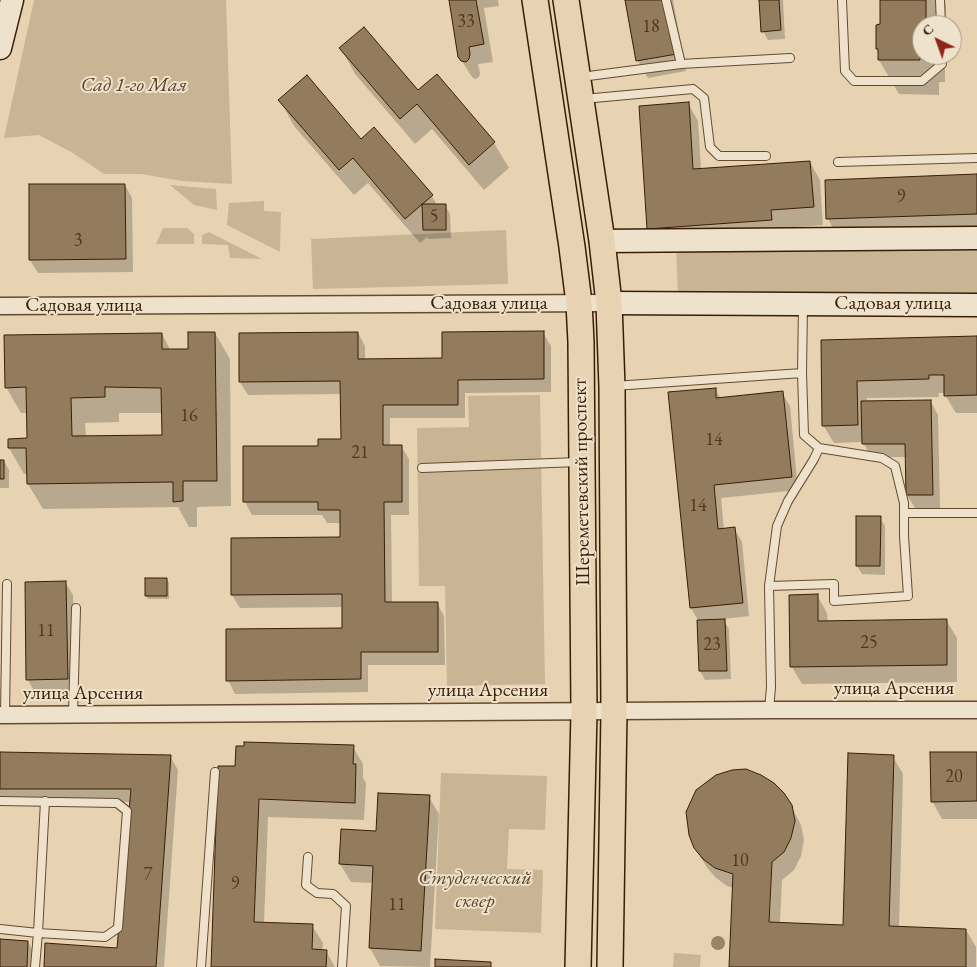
<!DOCTYPE html>
<meta charset="utf-8">
<style>
body{margin:0}
#map{position:relative;width:977px;height:967px;overflow:hidden;background:#e7d3b1;font-family:"EB Garamond",serif}
canvas{display:block}
.north{position:absolute;left:912px;top:15px;width:50px;height:50px;box-sizing:border-box;background:#efe2cc;border:1px solid #a6947c;border-radius:50%;rotate:318deg;font-size:14px;font-weight:700;line-height:20px;text-align:center;color:#391e05}
.north::after{content:'';display:block;margin:auto;width:18px;height:22px;background:#8f2418;clip-path:polygon(50% 0,100% 100%,50% 72%,0 100%)}
</style>
<div id="map">
<canvas width="977" height="967"></canvas>
<div class="north">С</div>
</div>
<script>
const ctx = document.querySelector('canvas').getContext('2d');
ctx.lineJoin = 'round';
function fill(path, color) { ctx.fillStyle = color; ctx.fill(path, 'evenodd'); }
const toPath = rows => new Path2D(rows.map(r => 'M' + r).join(''));
function trace(path, color, width, dash) { ctx.strokeStyle = color; ctx.lineWidth = width; ctx.lineCap = dash ? 'butt' : 'round'; ctx.setLineDash(dash || []); ctx.stroke(path); }
function label(font, color, halo, rows, align = 'center') {
  ctx.font = font + ' "EB Garamond",serif'; ctx.lineWidth = 4; ctx.setLineDash([]); ctx.textBaseline = 'middle'; ctx.strokeStyle = halo; ctx.fillStyle = color; for (const [text, x, y, turn = 0] of rows) {
    ctx.save(); ctx.translate(x, y); ctx.rotate((+turn || 0) * Math.PI / 180); ctx.textAlign = isNaN(turn) ? turn : align; if (halo) ctx.strokeText(text, 0, 0); ctx.fillText(text, 0, 0); ctx.restore();
  }
}
fill(toPath([
 [34,0,226,0,232,184,182,181,141,174,104,174,73,153,39,135,4,138],
 [170,185,216,189,217,210,194,205],
 [264,201,264,211,281,212,280,252,227,225,229,203],
 [163,228,187,228,194,234,194,244,156,244],
 [506,230,508,284,313,289,311,239],
 [209,232,262,259,230,258,228,245,202,244,202,235],
 [977,246,977,298,678,295,676,247],
 [540,395,545,684,447,686,445,586,419,586,417,428,469,427,468,396],
 [441,773,547,776,545,830,509,829,507,869,543,870,541,933,435,929],
 [674,953,701,955,700,967,673,967]
]), '#c9b494');
fill(toPath([
 [450,0,498,0,499,6,484,8,493,62,478,64,480,73,479,77,476,79,473,78,470,74,459,56],
 [627,0,673,0,686,71,648,78,638,61],
 [761,0,783,0,785,39,768,40,763,31],
 [882,0,943,0,946,5,945,25,922,25,922,55,945,55,945,82,939,82,939,95,899,94,879,60,879,52,878,49,878,26,881,26],
 [341,48,418,92,437,76,494,143,509,168,484,190,432,129,415,144,355,74],
 [280,100,361,140,432,196,437,205,445,205,450,214,451,238,429,239,427,237,420,243,368,183,354,195,294,126],
 [688,103,698,121,701,169,810,162,820,180,823,225,781,228,781,238,658,246,648,229],
 [977,176,977,239,842,245,828,219,826,182],
 [125,185,132,198,133,272,38,273,30,260],
 [215,333,230,359,231,506,197,507,197,527,189,527,178,507,43,509,28,484,28,474,24,474,9,448,9,440,28,439,28,413,21,413,6,387,162,334,171,351,190,350],
 [119,413,162,413,163,436,86,437,85,423,119,422],
 [358,333,365,346,365,360,443,359,543,333,551,346,551,392,465,393,465,418,390,418,390,446,401,446,409,459,409,515,391,515,392,603,437,603,444,616,445,665,368,665,368,692,235,694,228,680,344,630,344,607,240,608,232,595,341,538,341,523,327,523,322,515,252,515,245,502,319,447,342,440,342,394,248,395,240,382],
 [977,338,977,413,956,413,945,395,945,393,938,393,939,397,867,398,867,402,931,402,938,415,940,508,915,508,907,495,907,457,871,457,863,442,834,443,823,425,822,341],
 [715,389,721,399,782,393,790,406,798,490,721,498,724,529,734,528,742,542,749,616,723,619,729,629,731,679,705,680,700,671,698,620,691,608],
 [0,461,4,461,9,470,9,488,0,488],
 [880,518,885,526,885,575,862,574,857,566],
 [167,580,169,583,169,599,148,599,146,595],
 [65,582,73,595,75,692,35,693,28,680],
 [817,595,827,613,828,622,946,620,957,638,957,682,802,684,792,667],
 [353,747,363,764,363,778,366,783,364,820,268,817,264,924,312,926,323,943,322,951,326,951,335,967,212,967,236,768],
 [977,753,977,819,942,819,932,801],
 [0,754,170,756,178,770,164,967,45,967,118,949,131,802,0,802],
 [893,757,903,774,899,928,966,930,976,947,976,967,730,967,734,888,727,886,715,877,706,866,695,848,791,806,801,825,804,840,801,856,794,870,782,880,780,923,844,926],
 [429,797,439,814,430,967,380,966,370,948,374,883,351,882,340,864,377,832],
 [0,941,28,942,33,951,32,967,0,967]
]), '#0003');
const building = toPath([
 [449,0,476,0,484,44,469,47,470,54,469,59,466,62,461,61,458,57,449,0],
 [625,0,667,0,677,54,636,61,625,0],
 [759,0,779,0,781,30,761,32,759,0],
 [880,0,926,0,926,25,922,25,922,48,920,48,920,60,878,60,878,49,876,49,876,25,880,24,880,0],
 [364,27,418,90,437,74,495,142,469,165,417,104,400,119,339,48,364,27],
 [307,75,361,139,374,127,433,195,405,219,353,158,339,170,278,100,307,75],
 [689,102,693,169,810,161,814,207,771,210,772,220,647,229,639,106,689,102],
 [977,174,977,214,826,219,825,180,977,174],
 [29,184,125,184,126,259,29,260,29,184],
 [422,204,446,204,446,230,423,230,422,204],
 [544,331,544,379,458,380,458,405,383,405,383,445,402,445,402,502,384,502,385,602,438,602,438,652,361,652,361,679,226,681,226,629,342,628,342,594,231,595,231,538,340,537,340,510,318,510,318,502,243,502,243,446,318,446,318,439,341,439,340,381,239,382,239,333,358,332,358,359,442,358,442,332,544,331],
 [188,332,215,332,217,481,183,481,183,501,173,502,173,482,27,484,26,448,8,448,8,439,27,438,26,387,5,388,4,335,162,333,162,349,188,349,188,332],
 [105,387,161,388,162,435,72,436,71,398,105,397,105,387],
 [977,336,977,395,944,396,944,375,929,375,929,379,857,381,858,425,822,426,821,340,977,336],
 [716,388,716,398,783,391,792,477,714,485,718,529,735,527,743,603,690,608,668,392,716,388],
 [931,400,933,495,906,495,905,444,862,444,861,401,931,400],
 [0,460,4,460,4,479,0,479,0,460],
 [856,516,881,516,880,566,856,566,856,516],
 [145,578,167,578,167,596,145,596,145,578],
 [66,581,68,679,26,680,25,582,66,581],
 [818,594,818,621,947,619,947,665,790,667,789,595,818,594],
 [725,619,727,671,699,671,697,620,725,619],
 [244,742,354,745,353,764,356,764,355,803,259,799,254,922,313,924,312,949,327,950,326,967,211,967,218,766,235,766,236,746,244,746,244,742],
 [0,752,171,755,156,967,44,967,45,943,117,948,131,789,0,789,0,752],
 [930,752,977,752,977,801,931,802,930,752],
 [848,753,894,755,889,926,966,929,966,967,729,967,733,874,715,868,703,859,694,848,689,835,686,812,696,790,716,775,732,770,746,769,761,775,774,783,784,793,792,805,795,821,791,838,784,852,772,862,769,922,843,925,848,753],
 [378,793,430,795,421,951,369,948,373,866,339,864,341,829,376,831,378,793],
 [0,939,28,941,27,967,0,967,0,939],
 [435,959,491,962,491,967,435,967,435,959]
]);
fill(building, '#937c5e');
trace(building, '#391e05', 1);
const lane = toPath([
 [666,0,681,64],
 [842,0,845,71,854,81,922,81,942,64,942,55],
 [940,0,941,25],
 [581,77,681,64,790,58],
 [583,99,693,89,704,98,710,147,719,156,766,156],
 [838,162,977,158],
 [802,373,803,305],
 [614,386,802,373,804,435,819,448,882,458,895,466,904,503,904,536,908,596,834,601,834,584,769,586,771,687,769,710],
 [422,468,578,462],
 [904,513,977,513],
 [769,586,777,526,788,501,814,459,819,448],
 [5,715,7,584],
 [73,715,76,608],
 [0,801,117,803,127,811,118,928,105,937,38,933,35,967],
 [308,857,306,885,317,893,333,894,346,906,342,967],
 [0,929,38,933,45,801],
 [201,967,215,772]
]);
const street = toPath([
 [0,306,609,303],
 [0,715,769,710,977,710]
]);
const secondary = toPath([
 [0,48,12,0],
 [602,241,977,238],
 [609,303,977,305]
]);
const primary = toPath([
 [535,0,572,247,579,303,581,342,584,712,578,967],
 [566,0,602,241,609,303,612,387,614,711,610,967]
]);
trace(lane, '#644b30', 10);
trace(street, '#644b30', 19);
trace(secondary, '#391e05', 25);
trace(primary, '#391e05', 28);
trace(lane, '#efe2cc', 8);
trace(street, '#efe2cc', 16);
trace(secondary, '#efe2cc', 22);
trace(primary, '#e7d3b1', 25);
ctx.fillStyle = '#9b8466';
for (const [x, y] of [
 [718,943]
]) { ctx.beginPath(); ctx.arc(x, y, 7, 0, 2 * Math.PI); ctx.fill(); }
label('18px', '#50361b', null, [
 ["33",466,22],
 ["18",651,27],
 ["9",901,197],
 ["5",434,217],
 ["3",78,241],
 ["16",189,416],
 ["14",714,440],
 ["21",360,453],
 ["14",698,506],
 ["11",46,631],
 ["25",869,643],
 ["23",712,645],
 ["20",954,777],
 ["10",740,861],
 ["7",148,875],
 ["9",235,884],
 ["11",397,905]
]);
label('italic 20px', '#5d4429', '#efe2cc', [
 ["Сад 1-го Мая",134,86],
 ["Студенческий",475,879],
 ["сквер",475,902]
]);
label('20px', '#391e05', '#efe2cc', [
 ["Садовая улица",489,304],
 ["Садовая улица",893,304],
 ["Садовая улица",84,306],
 ["Шереметевский проспект",582,482,-91],
 ["улица Арсения",894,689],
 ["улица Арсения",488,691],
 ["улица Арсения",83,694]
]);
</script>
